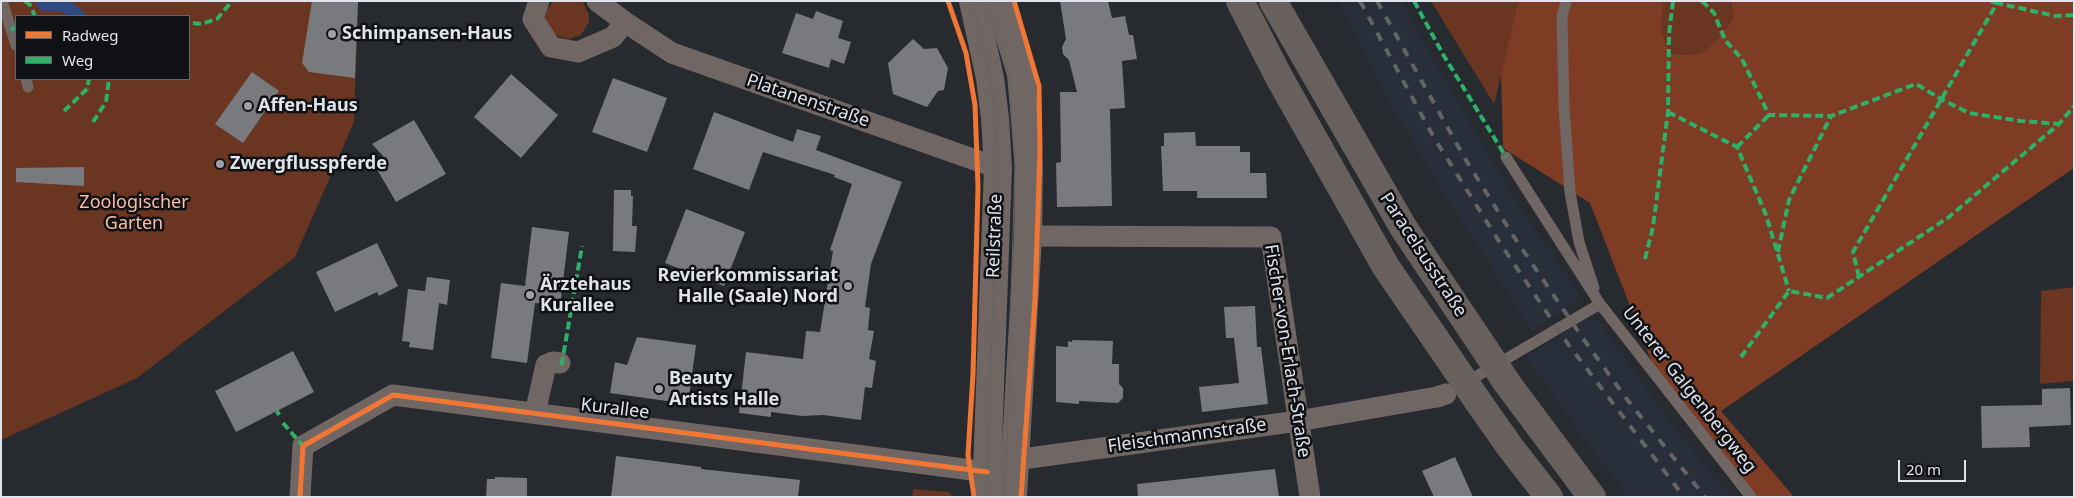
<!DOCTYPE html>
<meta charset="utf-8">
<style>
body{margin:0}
#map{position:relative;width:2075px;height:498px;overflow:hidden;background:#272a2e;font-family:"Noto Sans",sans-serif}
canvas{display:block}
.frame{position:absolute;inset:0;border:2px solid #e0e3e9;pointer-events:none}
.legend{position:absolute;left:15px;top:15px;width:175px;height:65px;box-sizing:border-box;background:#0f1115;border:1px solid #63656a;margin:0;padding:6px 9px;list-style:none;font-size:15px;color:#e0e3e9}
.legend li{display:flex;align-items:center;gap:10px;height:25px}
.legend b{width:25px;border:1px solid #63656a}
.scale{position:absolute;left:1898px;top:460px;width:68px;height:22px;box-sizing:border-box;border:2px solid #e0e3e9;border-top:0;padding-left:6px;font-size:15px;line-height:18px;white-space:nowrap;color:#e0e3e9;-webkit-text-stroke:4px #0f1115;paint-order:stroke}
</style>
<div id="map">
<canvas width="2075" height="498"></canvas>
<div class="frame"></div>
<ul class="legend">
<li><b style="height:6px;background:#f07635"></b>Radweg</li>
<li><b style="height:6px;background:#2db169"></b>Weg</li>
</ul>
<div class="scale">20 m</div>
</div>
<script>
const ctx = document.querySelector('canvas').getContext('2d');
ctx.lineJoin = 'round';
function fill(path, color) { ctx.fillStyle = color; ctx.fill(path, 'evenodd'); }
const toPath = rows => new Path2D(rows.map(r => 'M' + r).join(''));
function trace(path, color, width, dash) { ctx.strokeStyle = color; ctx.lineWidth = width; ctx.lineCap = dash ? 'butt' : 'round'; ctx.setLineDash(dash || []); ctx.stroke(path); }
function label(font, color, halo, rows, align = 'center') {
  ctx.font = font + ' "Noto Sans",sans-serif'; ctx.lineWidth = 5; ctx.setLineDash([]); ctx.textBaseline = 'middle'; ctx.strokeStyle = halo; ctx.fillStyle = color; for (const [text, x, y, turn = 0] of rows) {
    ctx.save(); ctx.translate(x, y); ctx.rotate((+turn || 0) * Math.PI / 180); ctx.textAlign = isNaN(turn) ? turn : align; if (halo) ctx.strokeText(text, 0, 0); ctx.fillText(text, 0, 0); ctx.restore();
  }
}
fill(toPath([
 [1339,1,1402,1,1436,64,1511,193,1580,295,1571,305,1532,331,1456,213,1386,98],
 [1598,320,1671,423,1731,497,1629,497,1581,435,1542,378,1525,358,1583,321]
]), '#282e3a');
fill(toPath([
 [1,1,358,1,354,122,295,257,137,378,1,440],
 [16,16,189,16,189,79,16,79],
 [553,1,583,2,589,15,589,22,581,35,568,39,554,35,546,24,545,17,547,10],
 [1431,1,1518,1,1494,105,1494,104],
 [1663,1,1731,1,1733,19,1716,41,1701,53,1687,55,1671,53,1662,33],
 [2074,287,2074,381,2040,384,2041,291],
 [913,489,949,492,953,497,912,497]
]), '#6a3521');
fill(toPath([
 [1518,1,1663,1,1662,33,1671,53,1687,55,1701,53,1716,41,1733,19,1731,1,2074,1,2074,168,1721,411,1794,497,1752,497,1658,378,1590,203,1503,148,1501,74]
]), '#7d3c23');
fill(toPath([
 [34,1,71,1,88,16,69,16,62,12,41,11]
]), '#304a84');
fill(toPath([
 [312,1,358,1,355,78,309,72,302,63],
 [1060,1,1108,1,1112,18,1125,16,1129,35,1133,35,1137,59,1122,61,1125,108,1110,109,1112,206,1057,207,1056,163,1061,162,1060,92,1077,92,1069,60,1063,54,1062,47,1066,39],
 [816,11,843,21,838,38,851,42,844,64,831,59,829,68,782,53,796,13,813,19],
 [913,39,924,49,937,48,948,68,944,90,938,91,927,107,893,94,888,63],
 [252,72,279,91,243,143,215,124],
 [511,74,558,115,521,158,474,117],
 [613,78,667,98,647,152,592,132],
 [714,112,793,142,797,129,821,136,816,150,902,182,871,264,865,307,870,308,868,330,874,331,869,359,876,361,872,388,865,387,861,420,823,415,802,416,771,412,771,417,739,413,746,352,803,359,806,331,820,332,833,251,830,250,852,184,834,177,835,175,763,152,749,190,693,169],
 [414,120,446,174,396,202,375,166,383,156,372,144],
 [1195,132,1196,146,1240,146,1240,152,1250,152,1250,173,1266,173,1267,198,1197,198,1197,191,1163,191,1161,146,1164,146,1164,133],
 [84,167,84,186,16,182,16,168],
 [614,190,631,190,631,196,633,196,632,226,637,226,635,252,613,251],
 [686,209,745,232,724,286,665,263],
 [532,227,569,232,560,306,535,303,527,363,491,358,501,283,525,286],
 [377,243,398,286,379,296,377,292,335,312,316,272],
 [427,277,450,280,447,305,439,303,433,350,409,347,410,342,402,341,408,289,425,291],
 [1255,306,1257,347,1261,347,1268,404,1202,412,1199,387,1239,383,1234,338,1226,338,1224,307],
 [637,337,696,345,688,404,610,393,615,362,627,365],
 [1072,340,1113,341,1112,364,1119,364,1119,384,1123,388,1123,398,1118,403,1079,401,1079,404,1056,402,1056,346,1068,347,1068,341,1072,342],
 [293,351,314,392,236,432,215,391],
 [2070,388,2071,425,2029,427,2030,447,1982,448,1981,406,2042,405,2042,389],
 [616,456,701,467,701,469,800,480,798,497,611,497],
 [1455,457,1473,497,1434,497,1422,471],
 [1275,469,1279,497,1138,497,1137,484],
 [495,477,527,478,527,497,486,497,487,479,495,479]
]), '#787a7e');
trace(toPath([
 [2,1,16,45],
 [1566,1,1562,17,1564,106,1570,192,1579,242,1594,288],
 [26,79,28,87],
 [1506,157,1600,304,1751,497],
 [1465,383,1600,304]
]), '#706664', 11);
trace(toPath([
 [539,1,533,19,551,47,578,52,613,37,625,22],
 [597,1,625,22,672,53,998,168],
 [1028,236,1271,237,1310,497],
 [535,413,546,365,553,362,560,363],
 [1015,460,1298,421,1437,397,1446,394],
 [300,497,303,446,393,395,987,472]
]), '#706664', 21);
trace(toPath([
 [973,1,990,78,995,118,998,168,986,497],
 [999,1,1021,74,1029,167,1028,236,1013,497]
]), '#706664', 28);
trace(toPath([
 [1240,1,1280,79,1386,267,1456,369],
 [1273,1,1403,227,1486,351],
 [1507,383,1592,497],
 [1477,400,1510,447,1549,497]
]), '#68605d', 28);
trace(toPath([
 [973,1,990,78,995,118,998,168,986,497],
 [986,1,1009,75,1015,165,1007,440,1003,497]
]), '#656364', 1);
trace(toPath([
 [1360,1,1433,136,1502,246,1568,344,1684,497],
 [1377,1,1464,157,1514,237,1582,337,1626,398,1705,497]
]), '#656364', 4, [9, 9]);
trace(toPath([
 [1486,351,1507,383],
 [1456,369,1477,400]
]), '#68605d', 28);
trace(toPath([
 [25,1,30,5,35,16],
 [1414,1,1444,56,1506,157],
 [1702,1,1714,13,1725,40,1742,59,1769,115,1831,116,1916,84,1941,99,1969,113,2021,121,2059,124],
 [1997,1,1997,3,2055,16,2074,15],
 [193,23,201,24,217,19,232,1],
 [11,30,16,27],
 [64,111,87,89,89,79],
 [1668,112,1737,147,1766,215,1789,291],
 [93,122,106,102,109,79],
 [1737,147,1769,115],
 [1778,252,1789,200,1831,116],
 [1645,259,1653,227,1668,112,1669,34,1673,1],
 [1859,277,1853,252,1997,3,1990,1],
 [1741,357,1789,291,1827,298,1949,217,2059,124,2074,106],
 [560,363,562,363,582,246],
 [277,411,279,415],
 [283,423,303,446]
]), '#2db169', 4, [8, 4]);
trace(toPath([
 [948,1,966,53,975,105,978,187,973,374,968,455,974,497],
 [1014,1,1039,86,1040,151,1035,299,1021,497],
 [300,497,303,446,393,395,987,472]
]), '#f07635', 5);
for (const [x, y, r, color] of [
 [332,34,5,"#9fa2a8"],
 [248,106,5,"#9fa2a8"],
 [220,164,5,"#9fa2a8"],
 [848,286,5,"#9fa2a8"],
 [530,295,5,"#9fa2a8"],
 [659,389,5,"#9fa2a8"]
]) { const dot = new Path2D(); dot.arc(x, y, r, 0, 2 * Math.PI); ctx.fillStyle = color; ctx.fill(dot); trace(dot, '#0f1115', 2); }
label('bold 18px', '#e0e3e9', '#0f1115', [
 ["Schimpansen-Haus",342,34],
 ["Affen-Haus",258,106],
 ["Zwergflusspferde",230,164],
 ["Revierkommissariat",838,276,"right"],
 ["Halle (Saale) Nord",838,297,"right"],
 ["Ärztehaus",540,285],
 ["Kurallee",540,306],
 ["Beauty",669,379],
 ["Artists Halle",669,400]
], 'left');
label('18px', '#e0e3e9', '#0f1115', [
 ["Platanenstraße",808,101,19],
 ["Reilstraße",995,236,-88],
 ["Paracelsusstraße",1423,255,57],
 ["Fischer-von-Erlach-Straße",1287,351,81],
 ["Unterer Galgenbergweg",1689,390,52],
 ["Kurallee",615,409,7],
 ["Fleischmannstraße",1187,436,-8]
]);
label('18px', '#fdbba2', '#0f1115', [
 ["Zoologischer",134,203],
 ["Garten",134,224]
]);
</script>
